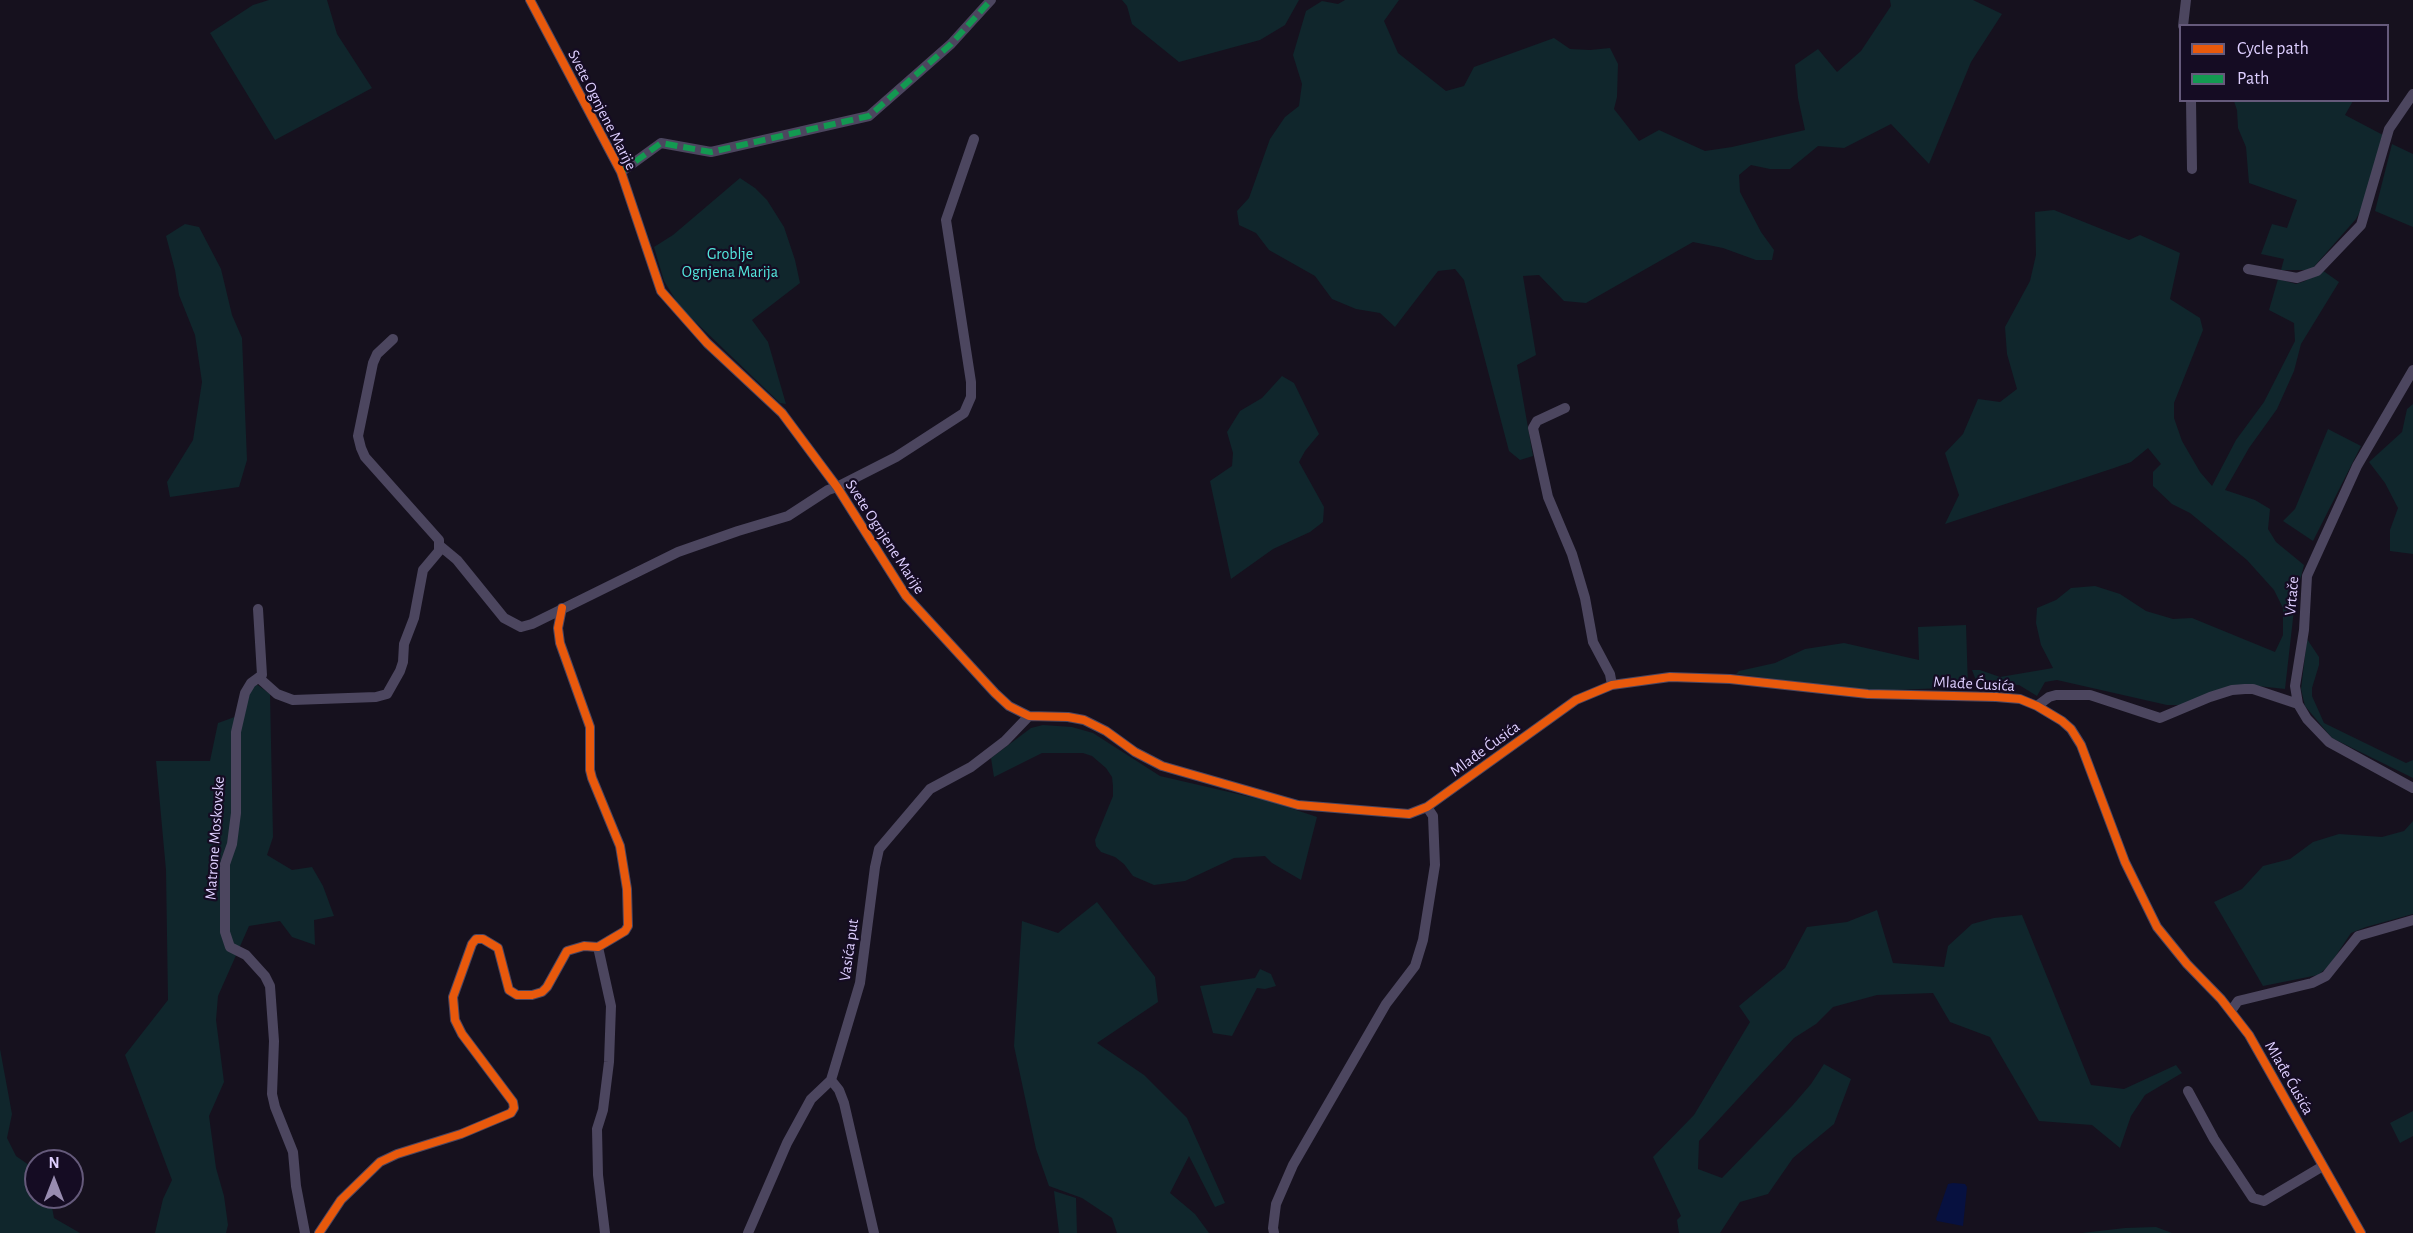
<!DOCTYPE html>
<meta charset="utf-8">
<style>
body{margin:0}
#map{position:relative;width:2413px;height:1233px;overflow:hidden;background:#16111e;font-family:"Alegreya Sans",sans-serif}
canvas{display:block}
.legend{position:absolute;left:2179px;top:24px;width:210px;height:78px;box-sizing:border-box;background:#150c23;border:2px solid #655a7b;margin:0;padding:8px 10px;list-style:none;font-size:18px;color:#decfff}
.legend li{display:flex;align-items:center;gap:12px;height:30px}
.legend b{width:30px;border:2px solid #655a7b}
.north{position:absolute;left:24px;top:1149px;width:60px;height:60px;box-sizing:border-box;background:#150c23;border:2px solid #655a7b;border-radius:50%;rotate:0deg;font-size:16px;font-weight:700;line-height:24px;text-align:center;color:#decfff}
.north::after{content:'';display:block;margin:auto;width:21px;height:27px;background:#988cb0;clip-path:polygon(50% 0,100% 100%,50% 72%,0 100%)}
</style>
<div id="map">
<canvas width="2413" height="1233"></canvas>
<ul class="legend">
<li><b style="height:8px;background:#e8590c"></b>Cycle path</li>
<li><b style="height:8px;background:#139951"></b>Path</li>
</ul>
<div class="north">N</div>
</div>
<script>
const ctx = document.querySelector('canvas').getContext('2d');
ctx.lineJoin = 'round';
function fill(path, color) { ctx.fillStyle = color; ctx.fill(path, 'evenodd'); }
const toPath = rows => new Path2D(rows.map(r => 'M' + r).join(''));
function trace(path, color, width, dash) { ctx.strokeStyle = color; ctx.lineWidth = width; ctx.lineCap = dash ? 'butt' : 'round'; ctx.setLineDash(dash || []); ctx.stroke(path); }
function label(font, color, halo, rows, align = 'center') {
  ctx.font = font + ' "Alegreya Sans",sans-serif'; ctx.lineWidth = 4.5; ctx.setLineDash([]); ctx.textBaseline = 'middle'; ctx.strokeStyle = halo; ctx.fillStyle = color; for (const [text, x, y, turn = 0] of rows) {
    ctx.save(); ctx.translate(x, y); ctx.rotate((+turn || 0) * Math.PI / 180); ctx.textAlign = isNaN(turn) ? turn : align; if (halo) ctx.strokeText(text, 0, 0); ctx.fillText(text, 0, 0); ctx.restore();
  }
}
fill(toPath([
 [269,0,327,0,337,34,372,88,275,140,210,33,253,5],
 [1122,0,1299,0,1285,25,1260,40,1179,62,1132,24,1127,6],
 [1345,0,1399,0,1384,21,1398,53,1446,91,1464,86,1474,67,1554,38,1570,49,1590,50,1610,48,1618,64,1617,97,1614,109,1639,141,1659,130,1705,151,1732,147,1805,130,1798,98,1795,65,1818,49,1837,72,1861,51,1891,6,1890,0,1973,0,2002,14,1971,62,1929,164,1891,124,1844,148,1818,146,1790,169,1770,169,1751,165,1739,175,1740,192,1761,232,1774,250,1772,260,1756,260,1723,248,1693,242,1586,303,1564,301,1539,275,1523,276,1536,355,1517,365,1533,456,1520,460,1509,451,1464,280,1455,269,1438,271,1395,327,1380,313,1356,309,1332,299,1315,276,1269,250,1256,233,1239,225,1237,211,1249,198,1270,139,1285,117,1299,106,1302,84,1293,55,1306,11,1322,1,1338,4],
 [2234,101,2353,101,2345,115,2383,135,2364,204,2356,219,2311,270,2281,270,2284,259,2261,254,2272,224,2287,228,2297,200,2249,183,2246,147,2238,128,2237,110],
 [2392,144,2413,154,2413,227,2375,211],
 [740,178,755,188,767,200,784,227,795,260,800,283,752,320,768,342,786,404,780,403,680,307,664,281,654,247,673,235],
 [2054,210,2129,240,2140,235,2180,253,2170,299,2200,318,2203,330,2174,403,2174,418,2182,441,2200,472,2212,486,2236,440,2264,402,2295,341,2294,323,2269,310,2278,279,2296,284,2305,281,2322,270,2339,282,2301,344,2294,371,2277,409,2249,448,2225,490,2255,500,2270,509,2268,529,2276,542,2304,565,2295,601,2285,689,2258,686,2180,705,2167,705,2057,680,2045,682,2037,696,2019,685,1977,683,1972,670,1980,670,2000,677,2053,668,2041,645,2036,623,2037,608,2056,600,2071,588,2095,586,2120,594,2146,611,2173,619,2192,618,2275,652,2283,635,2283,608,2274,590,2247,560,2190,513,2172,504,2153,486,2153,472,2161,464,2148,448,2131,462,2114,468,1945,524,1959,495,1945,453,1963,434,1978,399,2000,402,2017,389,2007,354,2005,327,2030,281,2036,255,2035,212],
 [185,224,199,227,221,269,232,315,242,338,247,460,239,487,170,497,167,482,193,440,202,382,195,335,179,295,175,270,166,236],
 [1282,376,1294,383,1319,434,1305,451,1299,462,1324,507,1323,522,1310,532,1273,549,1231,579,1210,481,1232,466,1233,453,1227,432,1240,411,1262,398],
 [2413,404,2413,554,2390,551,2390,530,2398,508,2385,483,2369,462,2402,432,2407,409],
 [2328,429,2361,446,2313,541,2283,521,2295,509],
 [1966,625,1968,687,1871,691,1736,674,1739,671,1775,663,1805,649,1844,643,1919,660,1918,627],
 [2307,639,2319,657,2319,665,2312,688,2312,696,2324,723,2406,763,2413,760,2413,778,2332,738,2305,706,2301,689],
 [255,683,270,694,273,837,267,855,292,870,312,867,323,886,334,916,314,920,315,945,292,937,280,921,249,926,218,996,216,1020,224,1082,209,1116,216,1168,224,1196,228,1225,226,1233,155,1233,163,1199,172,1180,125,1055,168,1000,166,870,156,761,210,761,218,723,243,714,249,690],
 [1043,725,1072,727,1093,733,1160,776,1272,802,1317,817,1301,880,1272,863,1265,856,1234,858,1185,881,1154,885,1133,876,1124,864,1115,857,1101,852,1096,846,1095,840,1113,796,1113,786,1112,777,1106,768,1092,756,1083,753,1042,753,994,777,991,758,1031,728],
 [2413,821,2413,914,2366,927,2351,933,2329,966,2318,975,2263,986,2214,902,2242,889,2263,866,2290,859,2313,842,2339,834,2382,837,2404,831],
 [1097,902,1155,977,1158,1002,1097,1043,1144,1075,1187,1118,1225,1203,1215,1207,1189,1156,1170,1193,1195,1214,1209,1233,1117,1233,1112,1218,1082,1198,1049,1186,1036,1149,1014,1046,1022,921,1058,933],
 [1877,910,1893,963,1944,967,1948,946,1972,924,1994,918,2022,915,2091,1085,2124,1089,2176,1065,2182,1073,2145,1095,2131,1116,2120,1148,2092,1125,2039,1121,1990,1037,1950,1022,1933,993,1877,995,1833,1007,1816,1024,1794,1038,1699,1141,1698,1169,1722,1178,1792,1106,1811,1084,1824,1064,1851,1079,1834,1124,1793,1158,1768,1194,1740,1202,1720,1233,1679,1233,1677,1220,1681,1216,1653,1157,1694,1115,1750,1022,1739,1006,1785,968,1807,927,1847,922],
 [1260,969,1271,974,1276,986,1265,989,1257,988,1232,1036,1213,1033,1200,986,1255,978],
 [0,1049,12,1114,7,1138,16,1156,36,1170,36,1197,50,1197,54,1218,80,1233,0,1233],
 [2413,1111,2413,1136,2400,1143,2390,1123],
 [1054,1191,1076,1198,1077,1233,1059,1233],
 [2156,1227,2172,1233,2082,1233,2125,1228]
]), '#10262c');
fill(toPath([
 [1953,1183,1965,1184,1967,1187,1963,1226,1937,1221,1936,1219,1948,1184]
]), '#071140');
trace(toPath([
 [530,0,621,172,661,291,707,343,782,413,837,487,906,596,995,693,1009,706,1029,716,1068,717,1084,720,1106,731,1135,752,1162,766,1298,805,1409,814,1427,807,1576,700,1612,685,1670,677,1730,679,1868,694,1996,697,2020,699,2037,706,2062,721,2071,729,2081,745,2125,862,2157,927,2187,964,2221,999,2249,1035,2361,1233],
 [2183,26,2186,0],
 [2191,100,2192,169],
 [621,172,661,143,711,152,869,116,951,44,991,0],
 [2248,269,2297,278,2317,271,2361,225,2389,129,2413,94],
 [2413,370,2357,466,2307,576,2304,630,2295,686,2298,704,2307,719,2329,742,2413,788],
 [1565,408,1537,421,1533,428,1548,497,1572,554,1585,598,1593,642,1610,674,1612,685],
 [439,545,457,560,504,618,521,627,532,624,678,552,738,531,788,516,828,490,837,487,896,457,964,413,971,397,971,382,946,220,974,139],
 [258,609,262,675,251,683,245,693,236,732,236,813,232,844,225,864,225,932,230,947,246,955,265,976,270,986,274,1041,272,1094,275,1107,293,1152,296,1186,305,1233],
 [259,678,277,694,293,700,376,697,387,694,400,671,403,662,404,644,414,618,423,570,439,551,439,540,365,457,361,448,358,436,373,363,377,354,393,339],
 [2037,706,2049,697,2056,695,2090,695,2160,718,2210,697,2232,690,2245,689,2253,689,2298,704],
 [598,947,611,1006,609,1062,603,1110,597,1129,598,1175,605,1233],
 [2231,1011,2238,1001,2312,983,2326,976,2358,936,2413,920],
 [831,1080,839,1090,844,1103,874,1233],
 [2188,1091,2214,1139,2253,1198,2264,1201,2323,1166],
 [319,1233,341,1200,380,1162,397,1154,461,1134,511,1113,514,1108,513,1102,462,1034,455,1020,453,997,472,944,476,939,483,939,498,948,509,990,517,995,532,995,542,992,547,987,567,951,584,946,598,947,625,931,628,926,627,889,620,846,592,778,590,770,590,727,560,643,558,628,562,608],
 [748,1233,787,1143,811,1099,831,1080,860,983,875,867,879,849,930,789,971,767,1005,741,1029,716],
 [1274,1233,1273,1228,1276,1204,1293,1165,1386,1004,1415,966,1423,940,1435,865,1433,816,1427,807]
]), '#4c465f', 10);
trace(toPath([
 [621,172,661,143,711,152,869,116,951,44,991,0]
]), '#139951', 6, [12, 6]);
trace(toPath([
 [530,0,621,172,661,291,707,343,782,413,837,487,906,596,995,693,1009,706,1029,716,1068,717,1084,720,1106,731,1135,752,1162,766,1298,805,1409,814,1427,807,1576,700,1612,685,1670,677,1730,679,1868,694,1996,697,2020,699,2037,706,2062,721,2071,729,2081,745,2125,862,2157,927,2187,964,2221,999,2249,1035,2361,1233],
 [319,1233,341,1200,380,1162,397,1154,461,1134,511,1113,514,1108,513,1102,462,1034,455,1020,453,997,472,944,476,939,483,939,498,948,509,990,517,995,532,995,542,992,547,987,567,951,584,946,598,947,625,931,628,926,627,889,620,846,592,778,590,770,590,727,560,643,558,628,562,608]
]), '#e8590c', 8);
label('16px', '#decfff', '#150c23', [
 ["Svete Ognjene Marije",602,110,63],
 ["Svete Ognjene Marije",885,537,57],
 ["Vrtače",2292,596,-85],
 ["Mlađe Ćusića",1974,684,3],
 ["Mlađe Ćusića",1485,749,-36],
 ["Matrone Moskovske",215,838,-86],
 ["Vasića put",849,950,-82],
 ["Mlađe Ćusića",2289,1078,60]
]);
label('16px', '#53e7de', '#150c23', [
 ["Groblje",730,254],
 ["Ognjena Marija",730,272]
]);
</script>
